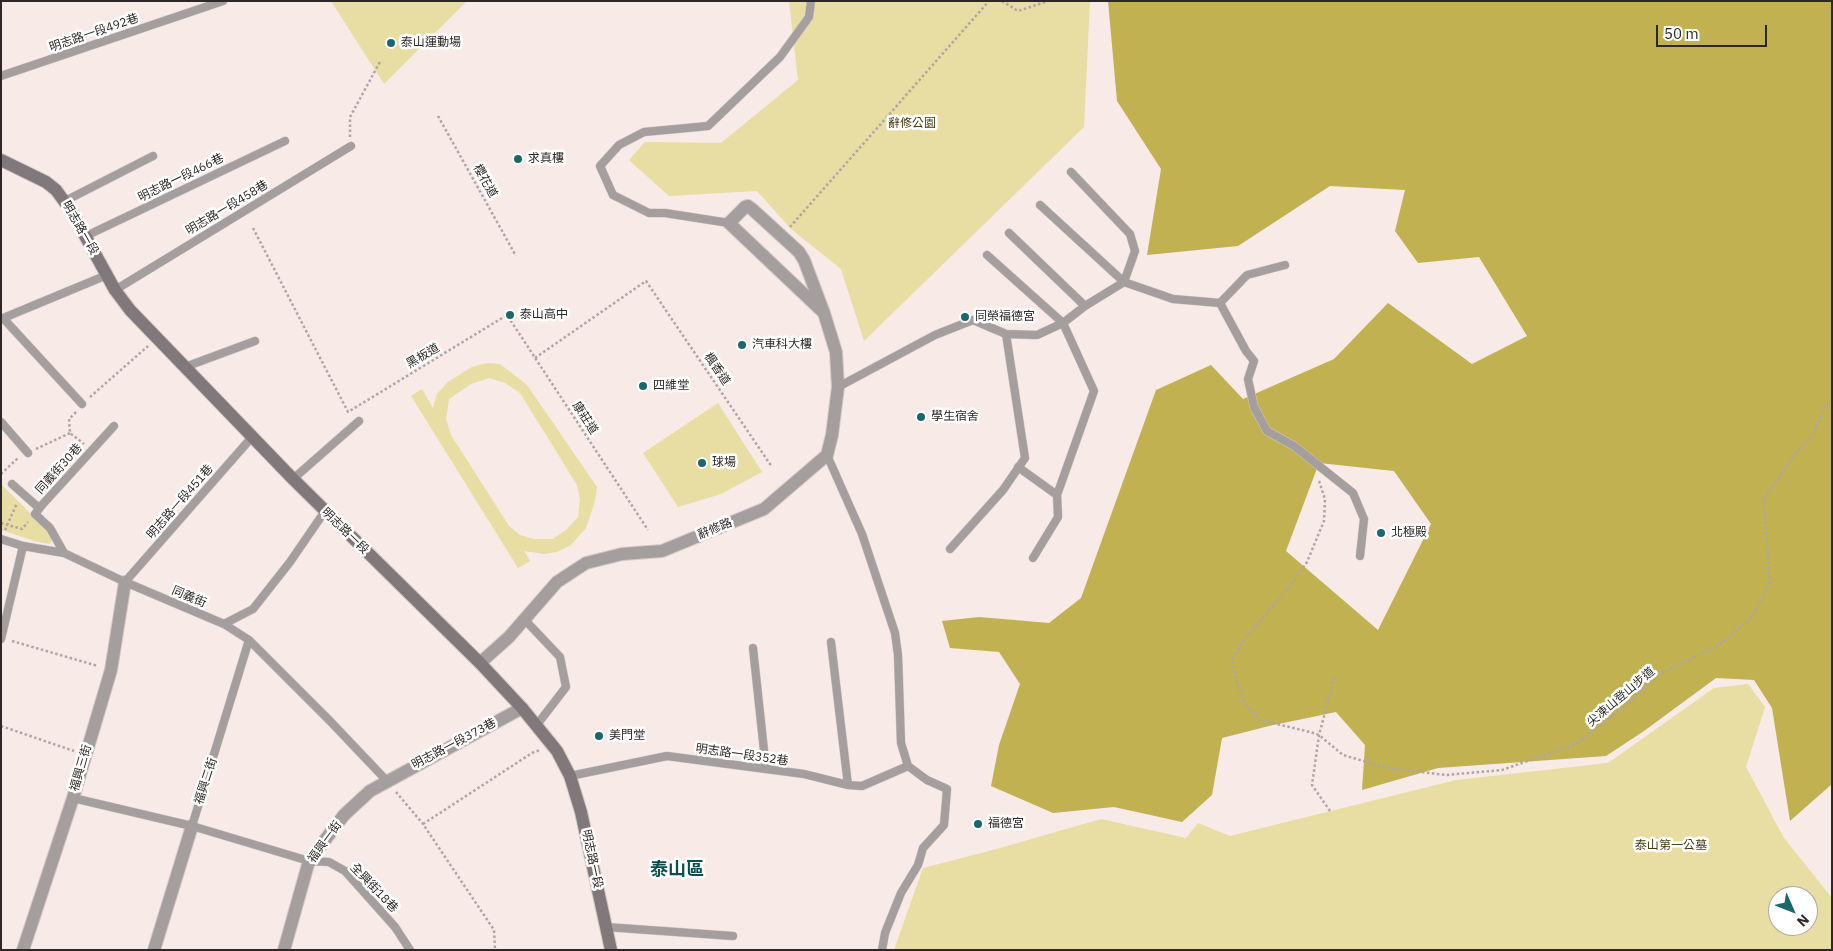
<!DOCTYPE html>
<meta charset="utf-8">
<style>
body{margin:0}
#map{position:relative;width:1833px;height:951px;overflow:hidden;background:#f7eae7;font-family:"IBM Plex Sans",sans-serif}
canvas{display:block}
.frame{position:absolute;inset:0;border:2px solid #2d2827;pointer-events:none}
.north{position:absolute;left:1768px;top:886px;width:50px;height:50px;box-sizing:border-box;background:#fff;border:1px solid #aba9a9;border-radius:50%;rotate:134deg;font-size:14px;font-weight:700;line-height:20px;text-align:center;color:#2d2827}
.north::after{content:'';display:block;margin:auto;width:18px;height:22px;background:#1a686b;clip-path:polygon(50% 0,100% 100%,50% 72%,0 100%)}
.scale{position:absolute;left:1656px;top:25px;width:111px;height:22px;box-sizing:border-box;border:2px solid #2d2827;border-top:0;padding-left:6px;font-size:15px;line-height:18px;white-space:nowrap;color:#2d2827;-webkit-text-stroke:4px #fff;paint-order:stroke}
</style>
<div id="map">
<canvas width="1833" height="951"></canvas>
<div class="frame"></div>
<div class="north">N</div>
<div class="scale">50 m</div>
</div>
<script>
const ctx = document.querySelector('canvas').getContext('2d');
ctx.lineJoin = 'round';
function fill(path, color) { ctx.fillStyle = color; ctx.fill(path, 'evenodd'); }
const toPath = rows => new Path2D(rows.map(r => 'M' + r).join(''));
function trace(path, color, width, dash) { ctx.strokeStyle = color; ctx.lineWidth = width; ctx.lineCap = dash ? 'butt' : 'round'; ctx.setLineDash(dash || []); ctx.stroke(path); }
function label(font, color, halo, rows, align = 'center') {
  ctx.font = font + ' "IBM Plex Sans","Noto Sans TC",sans-serif'; ctx.lineWidth = 5; ctx.setLineDash([]); ctx.textBaseline = 'middle'; ctx.strokeStyle = halo; ctx.fillStyle = color; for (const [text, x, y, turn = 0] of rows) {
    ctx.save(); ctx.translate(x, y); ctx.rotate((+turn || 0) * Math.PI / 180); ctx.textAlign = isNaN(turn) ? turn : align; if (halo) ctx.strokeText(text, 0, 0); ctx.fillText(text, 0, 0); ctx.restore();
  }
}
fill(toPath([
 [331,1,467,1,384,84],
 [789,1,1090,1,1084,127,864,341,841,269,791,229,757,191,669,196,629,160,645,142,721,143,798,80],
 [487,363,500,364,527,385,597,487,595,501,586,528,571,545,557,552,544,554,524,551,530,561,518,568,411,396,422,389,433,408,437,394,448,382,472,367],
 [489,378,505,383,520,393,577,485,580,499,578,517,567,529,553,539,534,539,520,535,509,526,451,435,446,419,449,399,471,384],
 [718,403,762,472,721,494,678,507,643,453],
 [1,484,48,531,52,540,50,544,38,542,1,530],
 [1748,684,1765,707,1746,767,1784,838,1832,898,1832,950,894,950,923,868,993,850,1101,819,1186,838,1198,823,1230,836,1456,780,1608,763,1714,688],
 [1778,896,1808,896,1808,926,1778,926]
]), '#e8dda2');
fill(toPath([
 [1108,1,1832,1,1832,784,1790,821,1772,708,1754,680,1716,678,1644,731,1606,756,1438,768,1362,790,1365,745,1336,712,1269,726,1222,738,1212,795,1182,822,1114,807,1053,813,991,786,999,745,1020,684,999,652,950,648,942,621,979,617,1049,623,1081,598,1156,390,1211,365,1243,399,1334,359,1388,303,1472,364,1527,336,1479,257,1418,263,1395,231,1405,190,1330,186,1238,246,1147,255,1161,169,1117,101],
 [1319,463,1394,471,1431,524,1378,630,1286,551]
]), '#c2b151');
const lane = toPath([
 [1,76,223,1],
 [65,201,153,156],
 [1040,205,1124,282,1135,251,1130,234,1071,172],
 [729,223,665,213,649,213,613,195,600,166,619,145,644,132,708,126,780,57,809,17,811,1],
 [1009,233,1085,306],
 [86,236,285,141],
 [987,255,1063,323,1094,391,1057,495],
 [115,290,351,146],
 [1220,303,1246,351,1254,361,1248,379,1254,407,1267,431,1294,446,1353,493,1364,519,1360,556],
 [3,318,82,404],
 [1,319,107,275],
 [185,367,255,341],
 [838,387,935,335,973,320,1006,334,1037,335,1063,323,1085,306,1124,282,1173,299,1220,303,1247,275,1285,265],
 [1,422,28,453],
 [827,455,862,534,895,633,898,655,901,743,908,766,927,780,947,789,944,825,923,848,918,865,901,893,885,933,882,950],
 [1018,467,1057,495,1058,517,1033,558],
 [293,479,359,421],
 [12,484,39,508],
 [1,539,23,546,64,553,125,582,224,624,253,609,290,562,325,511],
 [950,549,1003,490,1025,458,1006,334],
 [64,553,50,528,35,514,42,505,114,426],
 [125,582,252,437],
 [524,619,560,657,566,687,536,726],
 [1,639,23,546],
 [249,640,330,721,387,781],
 [831,642,848,785],
 [753,648,766,769],
 [570,776,667,756,804,774,848,785,862,786,908,766],
 [73,798,192,826,309,861,329,862,345,871,395,927,410,950],
 [192,826,249,640,224,624],
 [606,927,733,936]
]);
const street = toPath([
 [480,663,509,637,557,582,586,563,622,554,662,551,764,509,827,455,832,435,838,387,836,352,824,313,804,260,799,252,752,209,748,206,745,207,729,223,824,313],
 [23,950,73,798,111,670,125,582],
 [154,950,192,826],
 [284,950,309,861,344,815,370,791,522,708]
]);
const secondary = toPath([
 [1,160,46,182,56,190,72,212,115,290,130,310,293,479,480,663,522,708,557,751,570,776,581,812,611,950]
]);
trace(lane, '#d3c7c4', 9);
trace(street, '#d3c7c4', 14);
trace(secondary, '#d3c7c4', 14);
trace(toPath([
 [1002,1,1018,11,1048,1],
 [438,116,516,256],
 [350,137,350,117,381,60],
 [790,227,989,1],
 [253,228,348,412,507,315,648,530],
 [535,358,646,281,772,467],
 [90,397,148,346],
 [76,412,69,419,70,433,84,444],
 [36,449,70,433],
 [1,474,18,458],
 [1319,481,1325,499,1324,521,1307,562,1290,586,1243,641,1232,661,1238,686,1244,702,1260,720,1310,732,1319,735,1343,755,1388,768,1446,775,1502,770,1576,744,1622,709,1655,677,1719,645,1753,616,1770,582,1764,499,1791,459,1813,435,1825,406,1832,402],
 [1,523,22,529,28,522],
 [5,530,17,503],
 [12,641,98,666],
 [1,726,74,751],
 [396,792,423,824,494,930,495,950],
 [1330,811,1312,785,1319,735,1335,676],
 [423,824,532,753,540,750]
]), '#afa5a3', 2.5, [2.5, 2.5]);
trace(lane, '#a49e9f', 8);
trace(street, '#a49e9f', 12);
trace(secondary, '#80787a', 12);
for (const [x, y, r, color] of [
 [391,43,5,"#1a686b"],
 [518,159,5,"#1a686b"],
 [510,315,5,"#1a686b"],
 [965,317,5,"#1a686b"],
 [742,345,5,"#1a686b"],
 [643,386,5,"#1a686b"],
 [921,417,5,"#1a686b"],
 [702,463,5,"#1a686b"],
 [1381,533,5,"#1a686b"],
 [599,736,5,"#1a686b"],
 [978,824,5,"#1a686b"]
]) { const dot = new Path2D(); dot.arc(x, y, r, 0, 2 * Math.PI); ctx.fillStyle = color; ctx.fill(dot); trace(dot, '#fff', 2); }
label('12px', '#2d2827', '#fff', [
 ["明志路一段492巷",94,33,-19],
 ["明志路一段466巷",181,178,-26],
 ["櫻花道",485,181,61],
 ["明志路一段458巷",227,208,-31],
 ["明志路一段",80,228,60],
 ["黑板道",423,356,-31],
 ["楓香道",717,369,56],
 ["康莊道",585,418,57],
 ["同義街30巷",59,469,-48],
 ["明志路一段451巷",180,502,-49],
 ["辭修路",715,529,-22],
 ["明志路一段",345,531,44],
 ["同義街",189,597,23],
 ["尖凍山登山步道",1621,697,-40],
 ["明志路一段373巷",454,744,-28],
 ["明志路一段352巷",742,755,8],
 ["福興三街",81,768,-74],
 ["福興二街",206,781,-72],
 ["福興一街",325,842,-54],
 ["明志路一段",592,859,78],
 ["全興街18巷",374,888,46]
]);
label('12px', '#2d2827', '#fff', [
 ["泰山運動場",401,43],
 ["求真樓",528,159],
 ["泰山高中",520,315],
 ["同榮福德宮",975,317],
 ["汽車科大樓",752,345],
 ["四維堂",653,386],
 ["學生宿舍",931,417],
 ["球場",712,463],
 ["北極殿",1391,533],
 ["美門堂",609,736],
 ["福德宮",988,824]
], 'left');
label('12px', '#423b11', '#fff', [
 ["辭修公園",912,124],
 ["泰山第一公墓",1671,846]
]);
label('bold 18px', '#0d4c4f', '#fff', [
 ["泰山區",677,870]
]);
</script>
